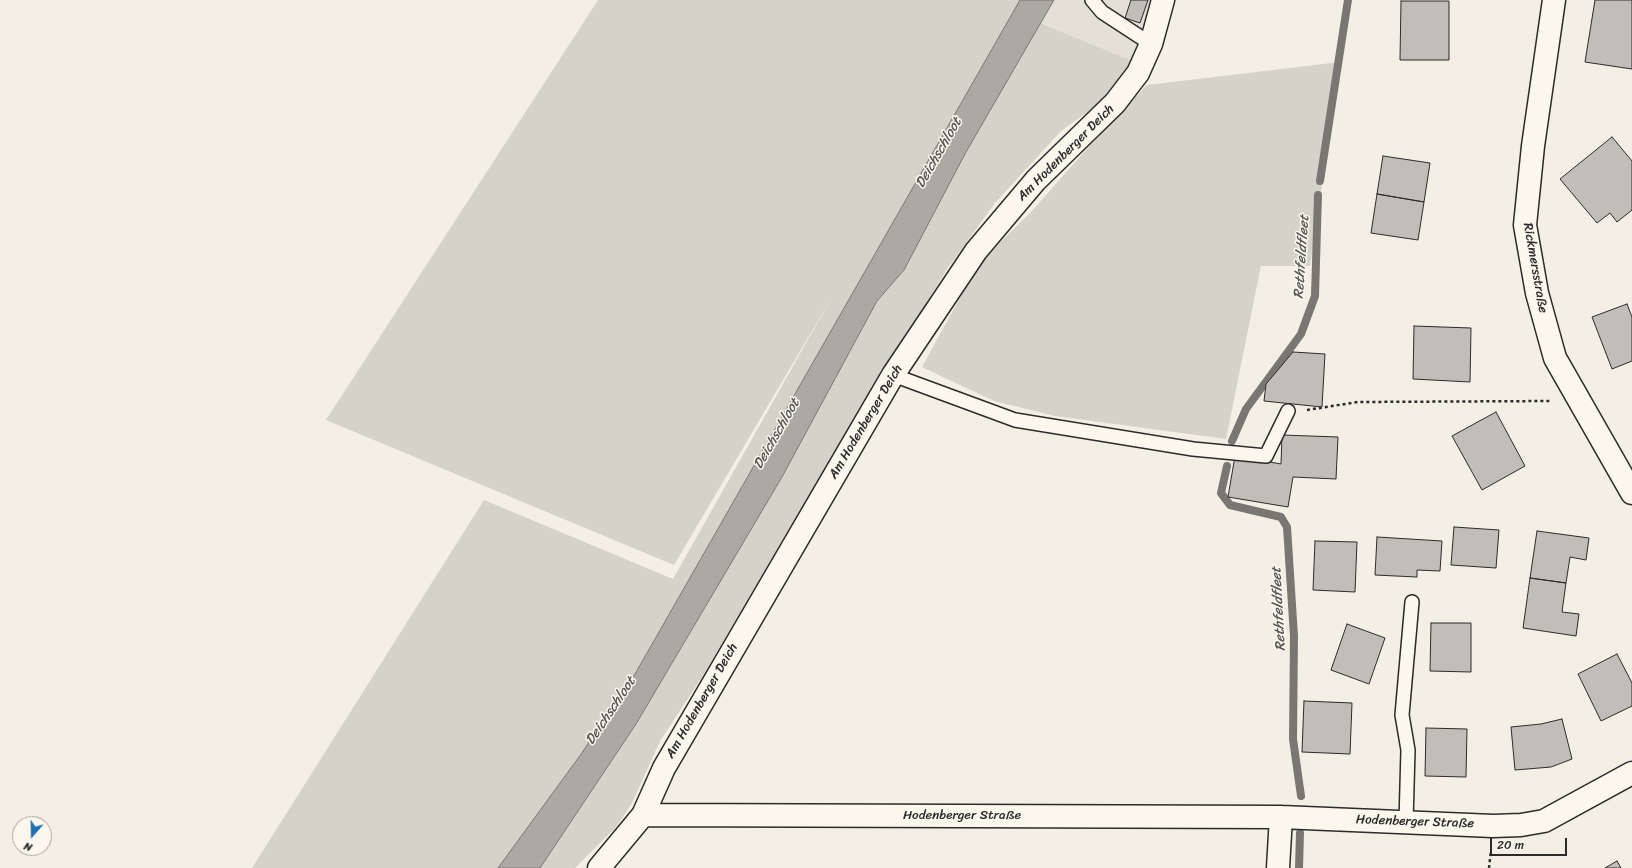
<!DOCTYPE html>
<meta charset="utf-8">
<style>
body{margin:0}
#map{position:relative;width:1632px;height:868px;overflow:hidden;background:#f3efe4;font-family:Sriracha,sans-serif}
canvas{display:block}
.north{position:absolute;left:12px;top:816px;width:40px;height:40px;box-sizing:border-box;background:#fbf7ec;border:1px solid #a8a59f;border-radius:50%;rotate:200deg;font-size:11px;font-weight:700;line-height:16px;text-align:center;color:#2b2b2b}
.north::after{content:'';display:block;margin:auto;width:14px;height:18px;background:#1f6fb2;clip-path:polygon(50% 0,100% 100%,50% 72%,0 100%)}
.scale{position:absolute;left:1490px;top:838px;width:77px;height:18px;box-sizing:border-box;border:2px solid #2b2b2b;border-top:0;padding-left:5px;font-size:12px;line-height:14px;white-space:nowrap;color:#2b2b2b;-webkit-text-stroke:3px #fbf7ec;paint-order:stroke}
</style>
<div id="map">
<canvas width="1632" height="868"></canvas>
<div class="north">N</div>
<div class="scale">20 m</div>
</div>
<script>
const ctx = document.querySelector('canvas').getContext('2d');
ctx.lineJoin = 'round';
function fill(path, color) { ctx.fillStyle = color; ctx.fill(path, 'evenodd'); }
const toPath = rows => new Path2D(rows.map(r => 'M' + r).join(''));
function trace(path, color, width, dash) { ctx.strokeStyle = color; ctx.lineWidth = width; ctx.lineCap = dash ? 'butt' : 'round'; ctx.setLineDash(dash || []); ctx.stroke(path); }
function label(font, color, halo, rows, align = 'center') {
  ctx.font = font + ' Sriracha,sans-serif'; ctx.lineWidth = 3; ctx.setLineDash([]); ctx.textBaseline = 'middle'; ctx.strokeStyle = halo; ctx.fillStyle = color; for (const [text, x, y, turn = 0] of rows) {
    ctx.save(); ctx.translate(x, y); ctx.rotate((+turn || 0) * Math.PI / 180); ctx.textAlign = isNaN(turn) ? turn : align; if (halo) ctx.strokeText(text, 0, 0); ctx.fillText(text, 0, 0); ctx.restore();
  }
}
fill(toPath([
 [1054,0,1152,0,1135,62,1040,23]
]), '#e4e0d6');
fill(toPath([
 [598,0,1020,0,635,674,579,757,498,868,252,868,484,500,673,579,832,297,674,565,326,420],
 [1040,23,1135,62,1104,100,1061,131,995,203,947,269,800,510,704,674,660,741,632,803,616,827,575,868,540,868,636,724,697,621,782,477,877,301,904,270,966,152],
 [1340,62,1310,266,1261,266,1226,439,1055,416,994,401,922,367,979,263,1031,212,1093,142,1147,85]
]), '#d5d2c9');
const water = toPath([
 [1020,0,1054,0,966,152,904,270,877,301,782,477,636,724,540,868,498,868,579,757,635,674,1020,0]
]);
fill(water, '#aca9a2');
trace(water, '#787772', 1);
trace(toPath([
 [1320,181,1348,0],
 [1232,441,1246,409,1301,334,1315,296,1318,195],
 [1227,466,1221,493,1230,505,1281,517,1287,527,1294,636,1293,739,1301,796],
 [1299,868,1300,833]
]), '#787772', 8);
const building = toPath([
 [1131,0,1148,0,1140,23,1125,18,1131,0],
 [1595,0,1632,0,1632,69,1585,62,1595,0],
 [1401,1,1449,1,1449,60,1400,60,1401,1],
 [1612,137,1632,161,1632,210,1617,222,1610,213,1597,223,1560,179,1612,137],
 [1383,156,1430,163,1424,202,1377,194,1383,156],
 [1377,194,1424,202,1418,240,1371,233,1377,194],
 [1627,304,1632,317,1632,361,1612,369,1592,317,1627,304],
 [1414,326,1471,328,1470,382,1413,379,1414,326],
 [1293,352,1325,354,1322,407,1264,401,1266,384,1293,352],
 [1496,412,1525,466,1482,490,1452,436,1496,412],
 [1282,435,1338,437,1336,479,1293,477,1288,507,1228,497,1235,456,1281,464,1282,435],
 [1454,527,1499,530,1496,568,1451,565,1454,527],
 [1537,531,1589,538,1586,560,1570,557,1566,583,1530,578,1537,531],
 [1377,537,1442,541,1440,571,1417,570,1417,577,1375,575,1377,537],
 [1315,541,1357,542,1355,592,1313,590,1315,541],
 [1530,578,1566,583,1562,612,1579,614,1576,636,1523,628,1530,578],
 [1431,623,1471,623,1471,672,1430,671,1431,623],
 [1347,624,1385,638,1369,684,1331,670,1347,624],
 [1617,654,1632,683,1632,706,1601,721,1578,674,1617,654],
 [1304,701,1352,703,1350,754,1302,752,1304,701],
 [1562,719,1572,759,1551,767,1515,770,1511,727,1541,724,1562,719],
 [1426,728,1467,729,1466,777,1425,776,1426,728],
 [1617,861,1621,868,1605,868,1617,861]
]);
fill(building, '#c0beb6');
trace(building, '#2b2b2b', 1);
const service = toPath([
 [1092,0,1102,12,1151,44],
 [893,375,1015,420,1193,449,1266,456,1288,411],
 [1406,822,1408,750,1402,715,1412,602]
]);
const minor = toPath([
 [1554,0,1533,146,1525,225,1537,293,1555,358,1632,493],
 [643,815,1281,817,1493,826,1521,825,1544,821,1632,773],
 [599,868,643,815,664,768,893,375,976,251,1036,180,1115,103,1138,73,1151,44,1163,0],
 [1278,868,1281,817]
]);
trace(service, '#2b2b2b', 16);
trace(minor, '#2b2b2b', 25);
trace(toPath([
 [1307,410,1358,402,1552,401],
 [1489,868,1491,850]
]), '#2b2b2b', 2.5, [3, 3]);
trace(service, '#fbf7ec', 13);
trace(minor, '#fbf7ec', 22);
label('13px', '#2b2b2b', '#fbf7ec', [
 ["Am Hodenberger Deich",1066,153,-45],
 ["Rickmersstraße",1535,268,80],
 ["Am Hodenberger Deich",866,422,-59],
 ["Am Hodenberger Deich",702,701,-60],
 ["Hodenberger Straße",962,816],
 ["Hodenberger Straße",1415,822,2]
]);
label('italic 14px', '#585755', '#fbf7ec', [
 ["Deichschloot",939,153,-60],
 ["Rethfeldfleet",1302,257,-86],
 ["Deichschloot",777,434,-60],
 ["Rethfeldfleet",1279,609,-93],
 ["Deichschloot",611,711,-56]
]);
</script>
